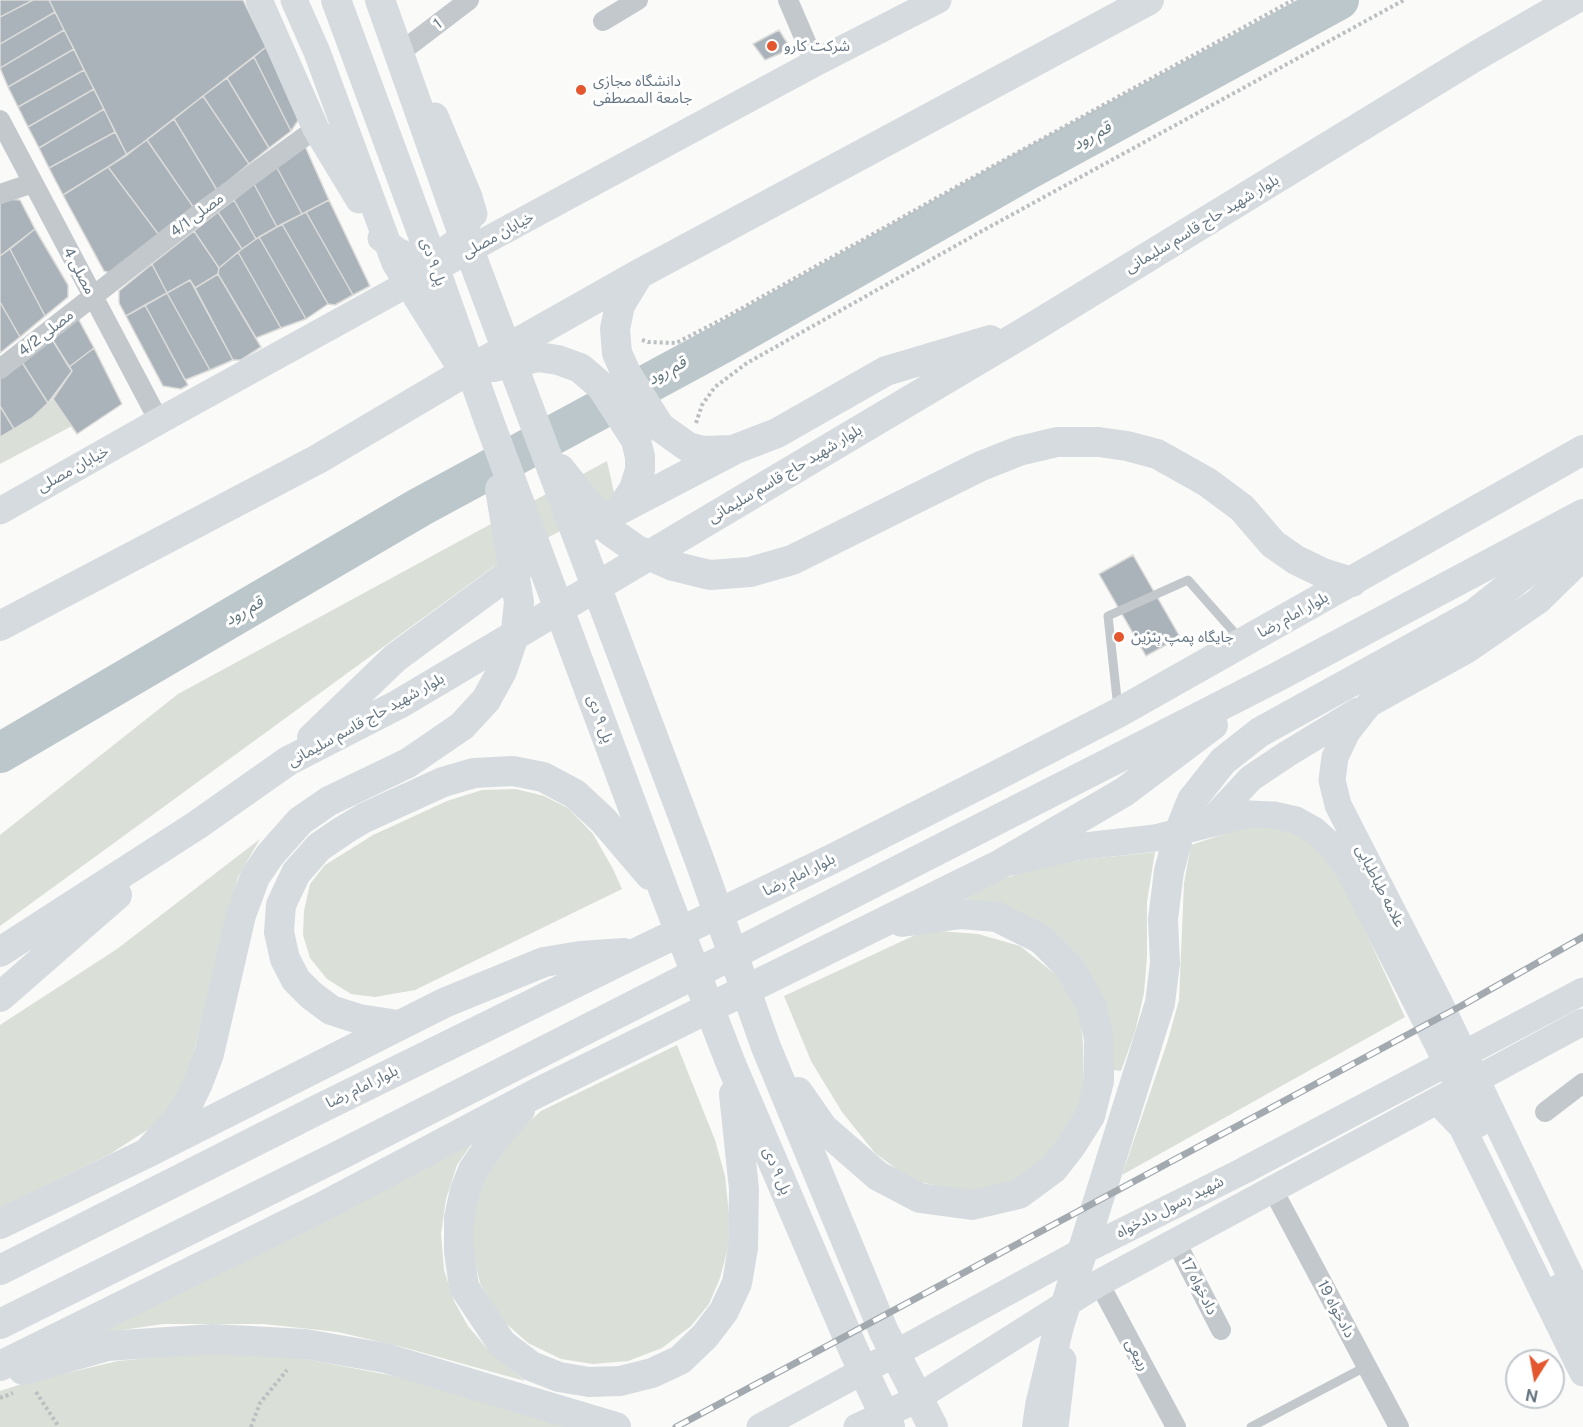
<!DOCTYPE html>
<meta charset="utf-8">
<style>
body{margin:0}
#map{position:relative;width:1583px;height:1427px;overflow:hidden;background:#fafaf8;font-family:"Public Sans",sans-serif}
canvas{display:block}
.north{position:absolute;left:1505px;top:1349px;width:60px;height:60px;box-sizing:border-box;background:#fff;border:2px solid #c1c8cd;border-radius:50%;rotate:191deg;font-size:16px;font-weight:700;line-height:24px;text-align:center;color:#657683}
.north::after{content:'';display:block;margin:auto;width:21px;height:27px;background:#e4572e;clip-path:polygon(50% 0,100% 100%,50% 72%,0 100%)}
</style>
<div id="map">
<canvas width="1583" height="1427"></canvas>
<div class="north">N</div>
</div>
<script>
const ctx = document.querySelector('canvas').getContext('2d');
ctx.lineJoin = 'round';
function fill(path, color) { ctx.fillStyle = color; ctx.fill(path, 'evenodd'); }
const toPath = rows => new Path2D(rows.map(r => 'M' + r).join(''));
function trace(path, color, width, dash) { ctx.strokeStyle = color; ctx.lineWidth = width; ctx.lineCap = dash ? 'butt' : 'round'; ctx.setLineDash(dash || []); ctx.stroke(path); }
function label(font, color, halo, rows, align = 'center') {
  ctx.font = font + ' "Public Sans","Noto Sans Arabic",sans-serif'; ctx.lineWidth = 6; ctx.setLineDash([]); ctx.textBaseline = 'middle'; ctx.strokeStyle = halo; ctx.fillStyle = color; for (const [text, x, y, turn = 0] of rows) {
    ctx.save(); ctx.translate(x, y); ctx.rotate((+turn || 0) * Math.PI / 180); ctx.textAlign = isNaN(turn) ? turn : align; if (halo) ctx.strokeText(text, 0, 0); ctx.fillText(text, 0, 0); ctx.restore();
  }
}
fill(toPath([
 [53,399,72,426,0,464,0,437,32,418],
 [607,461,616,501,493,567,0,926,0,835,178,694],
 [516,789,544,796,568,808,593,834,613,869,622,889,415,990,375,997,351,994,327,979,310,958,303,935,304,911,310,884,325,865,373,835,447,801,482,790],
 [1248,826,1271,826,1294,832,1317,848,1339,874,1405,1017,1122,1175,1168,1040,1179,1000,1184,883,1191,845],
 [260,839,238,877,185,1087,152,1127,110,1154,0,1208,0,1025,117,949],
 [1155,852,1147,902,1147,957,1144,993,1135,1032,1121,1071,1113,1070,1111,1030,999,906,960,898,1002,879,1039,868,1081,860],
 [926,930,978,934,1020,946,1059,977,1079,1008,1083,1043,1084,1084,1078,1110,1058,1141,1034,1168,1010,1182,974,1191,943,1187,911,1180,875,1153,842,1112,811,1061,784,996],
 [677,1045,715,1140,725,1176,729,1215,728,1248,720,1278,709,1304,691,1326,662,1348,628,1361,593,1364,561,1359,528,1343,501,1319,480,1283,472,1250,471,1216,483,1178,509,1140,541,1111],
 [480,1132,457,1165,446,1199,441,1234,444,1270,454,1301,468,1326,489,1351,525,1381,406,1348,338,1332,263,1324,163,1324,95,1334],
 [214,1352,289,1356,394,1376,574,1427,0,1427,0,1391,28,1382,118,1361]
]), '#dadfd7');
trace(toPath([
 [0,753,420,507,725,342,1027,170,1339,0]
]), '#bbc7cb', 40);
const building = toPath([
 [0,0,33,0,0,17,0,0],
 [33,0,49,0,55,12,0,44,0,17,33,0],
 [49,0,243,0,266,47,127,155,49,0],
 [55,12,64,30,0,68,0,44,55,12],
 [64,30,74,49,8,87,0,68,64,30],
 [779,30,791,49,765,60,753,44,779,30],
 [266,47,301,116,291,131,254,57,266,47],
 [74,49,84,70,18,107,8,87,74,49],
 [254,57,291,131,269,148,227,78,254,57],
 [84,70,94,89,28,127,18,107,84,70],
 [227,78,269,148,249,164,203,96,227,78],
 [94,89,104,109,39,148,28,127,94,89],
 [203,96,249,164,217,190,174,119,203,96],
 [104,109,115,132,49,168,39,148,104,109],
 [174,119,217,190,194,208,147,140,174,119],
 [115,132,127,155,63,195,49,168,115,132],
 [147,140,194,208,159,235,108,167,147,140],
 [304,144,329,200,302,214,276,166,304,144],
 [276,166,302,214,277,227,254,184,276,166],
 [108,167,159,235,110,273,104,271,63,195,108,167],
 [254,184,277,227,256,239,234,200,254,184],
 [8,199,20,200,35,229,0,256,0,203,8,199],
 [234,200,256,239,242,249,218,212,234,200],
 [329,200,370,286,353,295,306,212,329,200],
 [218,212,242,249,219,268,194,231,218,212],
 [306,212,353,295,335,305,328,304,282,224,306,212],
 [282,224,328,304,306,319,259,237,282,224],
 [35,229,68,285,68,297,45,316,10,249,35,229],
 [194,231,219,268,218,274,195,288,190,280,167,293,152,264,194,231],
 [259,237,306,319,281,328,238,252,259,237],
 [10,249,45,316,20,337,0,302,0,256,10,249],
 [238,252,281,328,256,338,218,274,219,268,238,252],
 [152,264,167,293,126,316,119,303,119,291,152,264],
 [218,274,261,347,241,360,233,360,195,288,218,274],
 [190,280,233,360,210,370,167,293,190,280],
 [167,293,210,370,185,380,145,305,167,293],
 [0,302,20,337,0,353,0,302],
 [145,305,188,385,181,389,163,386,126,316,145,305],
 [73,309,94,348,69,367,47,331,73,309],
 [47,331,72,371,48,403,18,356,47,331],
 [94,348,122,404,77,434,53,399,72,371,69,367,94,348],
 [18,356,48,403,32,418,14,429,0,406,0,371,18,356],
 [0,406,14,429,0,437,0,406],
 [1133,555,1180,637,1146,656,1099,574,1133,555]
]);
fill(building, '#aab3b9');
trace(building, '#dcdcda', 1.5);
trace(toPath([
 [642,340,648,342,676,343,721,320,995,165,1293,0],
 [696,423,702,405,715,387,747,363,982,231,1404,0],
 [36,1392,59,1427],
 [0,1398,13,1393],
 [251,1427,260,1403,287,1370]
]), '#bbbfc2', 4, [3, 3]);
trace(toPath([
 [1118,708,1108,616,1188,580,1240,639],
 [1251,1427,1367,1366]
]), '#c3c8cc', 9);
trace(toPath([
 [788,0,815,63],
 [603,21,638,0],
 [406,48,469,0],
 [0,120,159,421],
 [0,194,33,183],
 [0,369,205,209,304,137],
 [1545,1112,1583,1083],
 [1273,1190,1399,1427],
 [1176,1242,1221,1330],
 [1099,1283,1176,1427]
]), '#c3c8cc', 20);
trace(toPath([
 [259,0,316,129,359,200],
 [294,0,317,52,395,263,465,375],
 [435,116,469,197,474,214],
 [381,238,397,251,409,256,421,257,434,255,445,250,455,243,463,233,468,222,470,209,469,197],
 [0,511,159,421,498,234,815,63,938,0],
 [1583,557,1538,601,1467,650,1369,704,1347,732,1335,757,1332,780,1338,805,1440,1004,1583,1302],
 [1209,823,1251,778,1287,754,1358,711],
 [1012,862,1076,847,1155,838,1249,814,1274,815,1296,820,1314,830,1333,847,1349,870,1478,1124],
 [1437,1101,1462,1127,1583,1373],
 [1560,1287,1583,1333],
 [760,1427,1079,1253,1243,1171,1583,991],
 [857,1427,909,1403,1099,1283,1583,1022],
 [1055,1427,1063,1360]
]), '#d6dbdf', 27);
trace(toPath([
 [336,0,424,238,489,421,664,891,731,1064,853,1349,890,1427],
 [380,0,459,223,698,856,766,1047,884,1332,933,1427],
 [639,274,620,305,615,329,617,353,626,373,660,427,688,447,703,451,733,450,777,433,886,371,990,340],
 [493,367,538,357,558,360,580,368,601,386,636,440,640,457,640,470,634,489,621,509,585,529],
 [560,469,610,531,637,550,673,566,710,575,750,572,792,560,981,466,1019,451,1057,442,1099,442,1127,446,1157,454,1207,482,1242,508,1273,544,1296,560,1323,573,1352,582],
 [621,509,732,451],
 [0,626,318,459,455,378,639,274,1149,0],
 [312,738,395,658,527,561],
 [0,952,197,825,288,761,399,704,1035,326,1476,56,1573,0],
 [0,997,117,895],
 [398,1025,359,1019,331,1010,311,995,296,980,285,959,279,932,281,905,296,873,319,847,344,830,364,818,443,782,474,773,513,771,543,777,575,794,603,820,650,875],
 [798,1092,823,1128,878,1176,920,1198,972,1205,1019,1194,1053,1169,1071,1146,1090,1116,1099,1081,1099,1038,1091,1005,1070,968,1041,939,997,917,961,914,902,922],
 [520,1110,497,1135,473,1170,465,1190,459,1218,459,1252,464,1287,502,1344,531,1366,559,1377,589,1382,620,1381,652,1373,680,1360,705,1336,724,1311,737,1283,743,1248,744,1189,734,1094],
 [147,1153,176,1121,188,1104,198,1083,209,1054,241,915,255,877,270,855,300,821,329,801,408,763,462,726,486,700,502,671,516,630,519,602,500,489],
 [0,1224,147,1153,444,1003,544,962,580,956,624,953],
 [0,1270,321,1108,636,953,832,859,990,779,1118,713,1583,450],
 [0,1324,340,1155,1279,676,1583,514],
 [0,1366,320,1208,537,1093,999,865,1124,792,1213,725],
 [23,1370,107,1346,213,1339,305,1344,385,1358,616,1427],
 [1037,1427,1040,1406,1059,1326,1160,1003,1165,963,1163,919,1169,871,1180,830,1192,800,1223,761,1260,732,1474,614,1575,534]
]), '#d6dbdf', 30);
const rail = toPath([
 [676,1427,1461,1006,1583,937]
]);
trace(rail, '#a2aab0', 7);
trace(rail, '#fff', 4.5, [14]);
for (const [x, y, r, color] of [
 [772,46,6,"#e4572e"],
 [581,90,6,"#e4572e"],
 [1119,637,6,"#e4572e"]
]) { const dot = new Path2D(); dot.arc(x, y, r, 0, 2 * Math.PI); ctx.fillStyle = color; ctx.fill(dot); trace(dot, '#fff', 2); }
label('15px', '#657683', '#fff', [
 ["1",438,24,-37],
 ["مصلی 4/1",197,215,-37],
 ["بلوار شهید حاج قاسم سلیمانی",1202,224,-31],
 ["خیابان مصلی",498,235,-29],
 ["پل ۹ دی",433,262,71],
 ["مصلی 4",79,271,62],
 ["مصلی 4/2",46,333,-38],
 ["خیابان مصلی",73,469,-29],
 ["بلوار شهید حاج قاسم سلیمانی",785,474,-31],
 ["بلوار امام رضا",1293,615,-29],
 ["پل ۹ دی",600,719,70],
 ["بلوار شهید حاج قاسم سلیمانی",366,720,-29],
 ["بلوار امام رضا",799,875,-26],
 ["علامه طباطبایی",1380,886,63],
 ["بلوار امام رضا",362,1087,-26],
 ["پل ۹ دی",777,1171,67],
 ["شهید رسول دادخواه",1170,1207,-27],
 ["دادخواه 17",1199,1286,63],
 ["دادخواه 19",1336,1309,62],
 ["ربیعی",1137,1355,62]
]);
label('15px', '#657683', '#fff', [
 ["شرکت کارو",784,46],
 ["دانشگاه مجازی",593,81],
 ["جامعة المصطفی",593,98],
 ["جایگاه پمپ بنزین",1131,637]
], 'left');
label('italic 16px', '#60757c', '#fff', [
 ["قم رود",1092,136,-29],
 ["قم رود",667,371,-29],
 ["قم رود",244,611,-30]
]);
</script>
